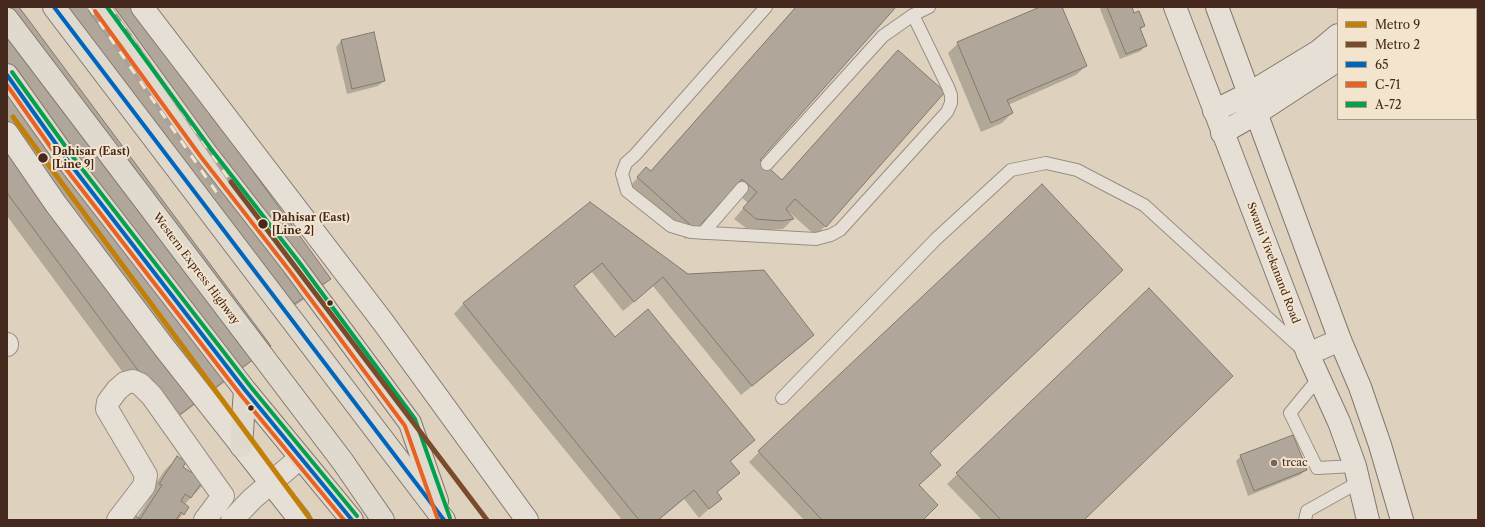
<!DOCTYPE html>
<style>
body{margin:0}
#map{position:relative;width:1485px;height:527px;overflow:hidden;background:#ded2bf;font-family:"Libre Caslon Text",serif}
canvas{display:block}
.frame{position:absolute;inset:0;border:8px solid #45291f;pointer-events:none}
.legend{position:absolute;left:1337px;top:8px;width:140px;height:112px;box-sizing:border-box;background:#f2e4cd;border:1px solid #ad9987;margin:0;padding:5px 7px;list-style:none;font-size:12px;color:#45291f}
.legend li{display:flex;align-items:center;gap:8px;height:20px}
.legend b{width:20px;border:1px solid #ad9987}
</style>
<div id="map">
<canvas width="1485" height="527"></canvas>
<div class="frame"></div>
<ul class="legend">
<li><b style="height:5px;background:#c28009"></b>Metro 9</li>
<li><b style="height:5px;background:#7a4b2a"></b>Metro 2</li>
<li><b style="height:5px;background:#0065bd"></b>65</li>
<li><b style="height:5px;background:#e96222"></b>C-71</li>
<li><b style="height:5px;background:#03a04e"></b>A-72</li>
</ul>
</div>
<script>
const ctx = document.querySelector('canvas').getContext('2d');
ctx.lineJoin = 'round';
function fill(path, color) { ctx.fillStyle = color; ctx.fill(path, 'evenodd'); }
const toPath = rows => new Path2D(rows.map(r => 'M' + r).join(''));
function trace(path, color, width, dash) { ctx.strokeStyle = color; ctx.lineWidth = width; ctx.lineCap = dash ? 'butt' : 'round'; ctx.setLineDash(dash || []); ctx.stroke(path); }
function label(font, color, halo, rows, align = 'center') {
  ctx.font = font + ' "Libre Caslon Text",serif'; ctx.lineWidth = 4; ctx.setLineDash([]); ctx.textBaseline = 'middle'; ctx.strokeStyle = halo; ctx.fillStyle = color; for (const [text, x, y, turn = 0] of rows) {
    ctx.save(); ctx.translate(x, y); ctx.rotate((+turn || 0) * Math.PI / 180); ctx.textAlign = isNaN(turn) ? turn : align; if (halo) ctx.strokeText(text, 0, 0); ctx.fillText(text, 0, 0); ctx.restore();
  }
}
fill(toPath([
 [7,7,18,7,260,355,164,428,7,216],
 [47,7,329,279,320,289,279,316],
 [796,7,894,7,759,160,781,181,898,51,825,226,816,236,788,211,787,212,793,219,783,229,769,230,746,228,734,219,748,203,732,189,686,239,628,188,646,169,650,172],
 [1042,7,1061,7,1086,66,1076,75,1008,105,1012,113,1002,123,981,132,948,53,958,43],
 [1102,7,1131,7,1134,14,1144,26,1140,30,1146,45,1141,51,1120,59,1100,9],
 [1464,7,1478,7,1478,22,1476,20,1476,9,1466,9],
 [373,34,384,81,378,86,347,94,336,47,341,41],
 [590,203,688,275,813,335,803,345,741,395,653,286,623,311,592,272,573,287,615,338,754,440,730,462,738,473,716,493,721,498,699,518,684,499,659,520,622,520,454,314,463,304],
 [1149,290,1083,520,982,520,947,484],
 [759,452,928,453,918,486,922,520,804,520,749,462],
 [1241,456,1306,470,1300,475,1248,496,1236,461],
 [177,458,182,467,196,476,206,478,202,486,184,505,183,514,178,520,130,520,137,518,150,498,147,496,165,470]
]), '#0003');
const building = toPath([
 [7,7,19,7,271,346,174,419,7,193,7,7],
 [64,7,134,7,331,279,290,307,64,7],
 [796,7,896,7,760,160,782,180,898,50,945,92,826,227,795,199,786,209,794,219,780,221,756,219,743,208,757,192,742,179,696,230,637,177,646,167,651,171,796,7],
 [1040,7,1062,7,1087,66,1007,100,1013,113,991,123,957,42,1040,7],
 [1107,7,1132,7,1134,13,1139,11,1145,26,1140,28,1147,46,1126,54,1107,7],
 [374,32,385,81,352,89,341,40,374,32],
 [1476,60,1478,62,1478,91,1476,93,1476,60],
 [1042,184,1123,270,930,453,941,465,919,485,938,505,923,520,822,520,758,451,1042,184],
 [590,202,688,274,764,270,814,335,752,386,663,277,634,302,602,263,574,286,615,337,648,309,755,440,730,461,740,473,717,492,722,499,709,509,694,490,658,520,639,520,463,303,590,202],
 [1149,288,1233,376,1084,520,1001,520,956,473,1149,288],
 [1293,435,1307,470,1254,491,1240,455,1293,435],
 [177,456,186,462,183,467,197,476,203,486,200,485,191,498,185,494,181,501,189,507,184,515,181,512,176,520,130,520,134,515,140,519,162,485,159,484,177,456]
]);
fill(building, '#b0a79a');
trace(building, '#83786e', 1);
const lane = toPath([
 [766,7,635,155,626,163,622,174,627,191,671,226,691,232,816,239,831,235,840,230,947,112,951,103,951,95,948,87,913,15],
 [767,164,883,36,913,15,929,7],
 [703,233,742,188],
 [1318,379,1290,413,1317,468,1355,466],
 [782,398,936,239,1011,170,1046,163,1077,170,1144,205,1303,350],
 [1305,520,1307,511,1359,482]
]);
const street = toPath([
 [7,344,7,345],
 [1308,354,1340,340],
 [118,520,144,486,146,475,107,409,108,402,117,390,125,383,133,381,140,384,152,396,223,496,205,520],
 [232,520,252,499,300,458]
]);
const secondary = toPath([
 [142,7,383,322,527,520],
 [1175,7,1308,354,1339,422,1355,466,1368,520],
 [1217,7,1340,340,1360,387,1380,445,1402,520],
 [1368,9,1370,7],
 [1398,9,1400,7],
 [1214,111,1250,93,1319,51,1338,35],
 [7,133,55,203,163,346,300,520],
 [1222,133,1257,113,1338,60]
]);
const highway = toPath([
 [54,7,444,520],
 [100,7,206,153,294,266,410,423,437,501],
 [7,19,343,462,383,520],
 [7,75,71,165,245,390,352,520],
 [241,446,245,390]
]);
trace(lane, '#998e83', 14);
trace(street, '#998e83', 24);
trace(secondary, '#83786e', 24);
trace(highway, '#83786e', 24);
trace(lane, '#e5dfd5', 12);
trace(street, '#e5dfd5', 22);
trace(secondary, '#e5dfd5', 22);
trace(highway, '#e0d9ce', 22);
const rail = toPath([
 [89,7,219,196],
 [110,7,231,182]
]);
trace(rail, '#aaa29a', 4.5);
trace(rail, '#f2e4cd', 3, [9]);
trace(toPath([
 [54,7,444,520],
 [7,75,71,165,245,390,352,520]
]), '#0065bd', 4);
trace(toPath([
 [95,11,201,157,289,270,405,426,438,520],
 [7,85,66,169,240,394,344,520]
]), '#e96222', 4);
trace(toPath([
 [107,7,211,149,299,262,415,419,450,518],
 [12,72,76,161,250,386,357,516]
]), '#03a04e', 4);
trace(toPath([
 [13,117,311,520]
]), '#c28009', 5);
trace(toPath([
 [231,182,487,520]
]), '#7a4b2a', 5);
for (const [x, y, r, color] of [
 [43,158,5.5,"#45291f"],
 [263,224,5.5,"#45291f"],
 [330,303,3.5,"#45291f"],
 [251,408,3.5,"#45291f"],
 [1274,463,4,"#7b6457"]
]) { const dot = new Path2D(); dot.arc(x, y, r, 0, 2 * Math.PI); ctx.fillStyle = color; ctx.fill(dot); trace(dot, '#f2e4cd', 1.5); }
label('bold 11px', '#45291f', '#f2e4cd', [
 ["Dahisar (East)",52,152],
 ["[Line 9]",52,165],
 ["Dahisar (East)",272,218],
 ["[Line 2]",272,231]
], 'left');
label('11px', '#45291f', '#f2e4cd', [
 ["Swami Vivekanand Road",1273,263,69],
 ["Western Express Highway",196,269,53]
]);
label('11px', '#45291f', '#f2e4cd', [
 ["trcac",1282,463]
], 'left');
</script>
